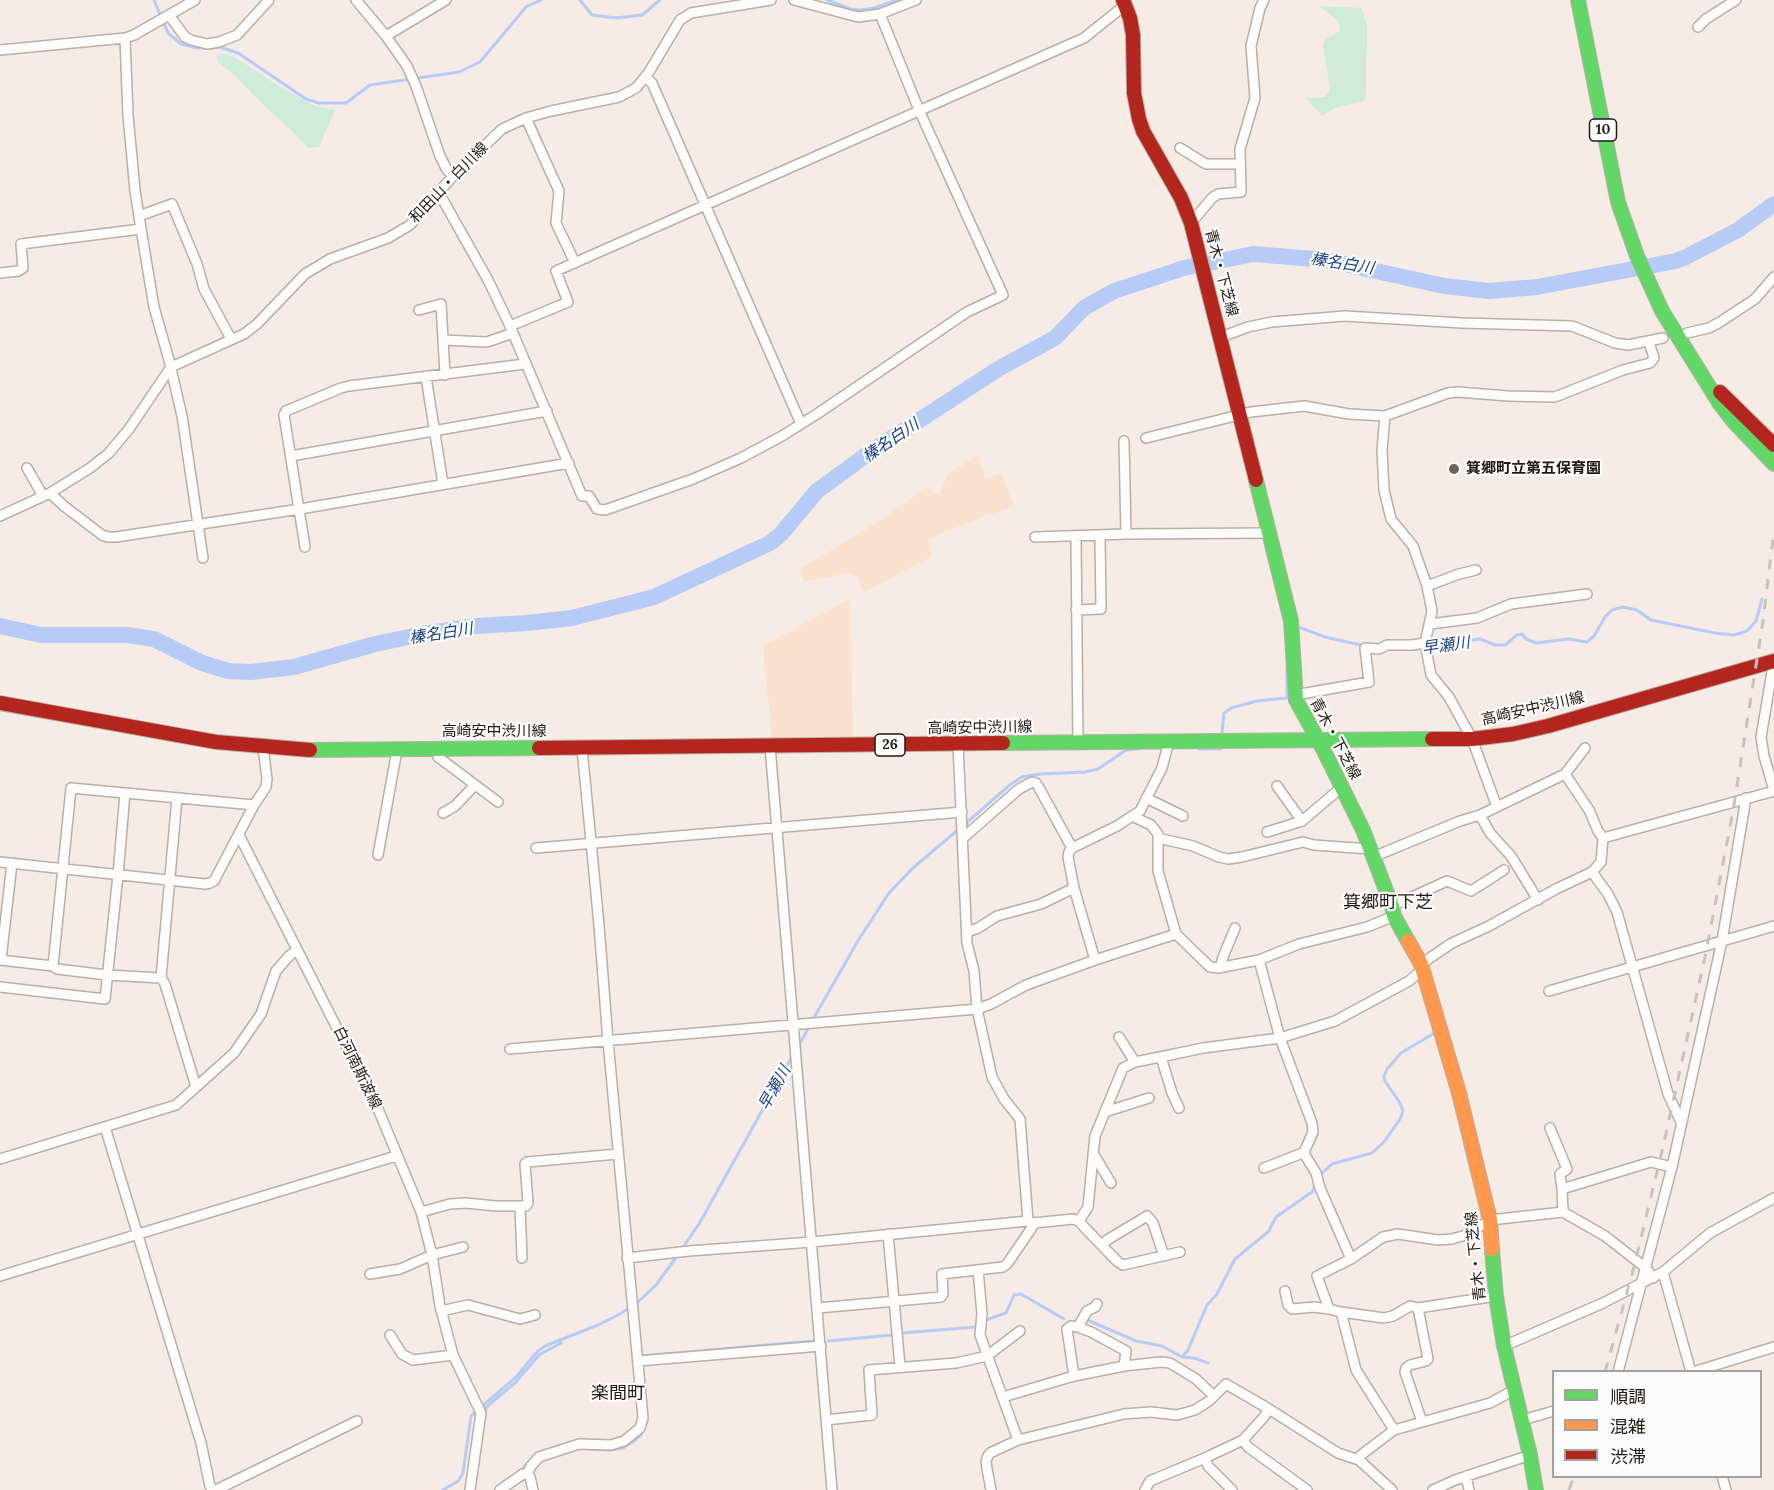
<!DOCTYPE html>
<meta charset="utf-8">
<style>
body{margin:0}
#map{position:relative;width:1774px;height:1490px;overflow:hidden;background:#f6ece5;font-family:Lora,"Noto Sans JP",serif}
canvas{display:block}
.legend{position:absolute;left:1552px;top:1370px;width:210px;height:108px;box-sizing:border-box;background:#fcfcfc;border:2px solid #a5a19e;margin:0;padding:8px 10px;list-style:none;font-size:18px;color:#231910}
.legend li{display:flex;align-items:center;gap:12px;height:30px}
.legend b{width:30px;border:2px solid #a5a19e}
</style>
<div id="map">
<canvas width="1774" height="1490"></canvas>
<ul class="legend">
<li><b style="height:8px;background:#63d668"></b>順調</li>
<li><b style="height:8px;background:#ff974d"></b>混雑</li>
<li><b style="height:8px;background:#b3261e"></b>渋滞</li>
</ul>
</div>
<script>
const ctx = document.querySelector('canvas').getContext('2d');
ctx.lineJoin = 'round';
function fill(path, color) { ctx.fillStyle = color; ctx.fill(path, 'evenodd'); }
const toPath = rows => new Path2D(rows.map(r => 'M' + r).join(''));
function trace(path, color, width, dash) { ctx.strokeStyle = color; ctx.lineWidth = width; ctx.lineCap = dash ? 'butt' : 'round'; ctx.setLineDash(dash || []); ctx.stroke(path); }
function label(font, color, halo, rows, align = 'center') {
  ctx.font = font + ' Lora,"Noto Sans JP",serif'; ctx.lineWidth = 4.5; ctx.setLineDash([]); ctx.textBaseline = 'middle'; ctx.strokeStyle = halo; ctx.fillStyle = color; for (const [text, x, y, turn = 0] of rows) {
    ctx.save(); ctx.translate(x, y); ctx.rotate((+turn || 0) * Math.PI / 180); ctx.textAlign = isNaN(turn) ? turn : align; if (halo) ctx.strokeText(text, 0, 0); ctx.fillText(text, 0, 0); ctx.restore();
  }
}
fill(toPath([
 [978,455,985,478,1002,473,1014,507,982,517,928,539,932,556,864,592,857,576,848,573,804,582,800,569,873,525,930,486,933,494,940,493,948,474],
 [850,599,853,737,772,738,763,646]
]), '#fbe2cf');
fill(toPath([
 [1319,6,1362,8,1367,27,1366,100,1335,108,1322,116,1306,98,1325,97,1330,90,1323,44,1325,40,1339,31,1340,26,1337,20],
 [225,54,235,57,280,87,315,106,335,110,319,147,308,148,295,134,251,93,237,77,218,62,217,55]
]), '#ceecd8');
trace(toPath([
 [154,0,168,33,181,44,197,48,205,48],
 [580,0,592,15,616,18,642,15,660,0],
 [827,0,851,9,860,10,874,8,897,0],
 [212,48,220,47,238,53,306,99,319,103,346,103,370,85,459,72,480,62,526,7,541,0],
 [1301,628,1325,637,1365,646],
 [1393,649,1429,649,1451,643,1480,639,1495,645,1505,645,1517,635,1522,634,1526,639,1536,643,1569,639,1587,642,1594,636,1605,617,1612,610,1623,607,1637,610,1651,620,1715,633,1734,635,1747,631,1756,621,1762,599],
 [1222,733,1224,713,1231,708,1257,701,1287,698,1287,668],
 [1199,749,1221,749,1223,747],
 [965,824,1011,784,1022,777,1040,774,1085,772,1098,769,1126,750,1139,749],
 [812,1021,859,939,889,893,913,868,960,828],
 [798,1047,809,1027],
 [1320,1175,1332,1164,1372,1153,1384,1142,1400,1119,1403,1111,1400,1103,1385,1081,1384,1076,1387,1069,1401,1053,1436,1032],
 [681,1250,699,1224,793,1055],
 [1085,1319,1136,1341,1162,1346,1182,1357,1194,1358,1208,1363],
 [986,1320,1006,1313,1014,1295,1021,1294,1064,1319],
 [902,1333,976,1327],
 [828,1341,893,1335],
 [641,1352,641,1356,813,1341],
 [1182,1357,1188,1350,1207,1305,1217,1294,1235,1259,1269,1231,1276,1217,1312,1192,1316,1183],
 [485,1416,486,1408,491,1403,515,1383,539,1355,561,1343,560,1340],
 [590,1449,610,1450,623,1448,634,1441,641,1435],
 [520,1471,529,1462],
 [443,1490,458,1481,463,1473,471,1416,516,1377,537,1352,545,1346,598,1325,618,1315,637,1303,656,1285,678,1255]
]), '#b6ccf6', 3);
trace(toPath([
 [0,626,41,635,128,635,154,639,202,663,228,671,251,672,294,667,375,644,423,634,476,626,527,623,572,618,654,597,770,543,781,534,817,491,869,453,998,369,1055,338,1084,308,1114,291,1184,268,1253,254,1326,260,1444,286,1489,291,1537,287,1676,261,1686,257,1738,230,1774,204]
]), '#b6ccf6', 16);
const street = toPath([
 [356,0,386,36,407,66,416,86,440,156,447,170,453,176],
 [794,0,858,17,880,14,916,0],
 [169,15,185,37,191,40,207,44,219,42,237,35,269,0],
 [1698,27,1706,19,1736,0],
 [386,36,446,0],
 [125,38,128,115,135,191,141,229,154,307,169,360,182,416,203,558],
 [0,50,125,38,134,35,195,0],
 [645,77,652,83,801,424],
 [526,118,559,191,556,223,575,263],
 [1180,148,1206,164,1240,164],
 [439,193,488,280,510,326,582,496,589,496,597,509,605,510,693,479,741,458,782,436,817,414,967,312,1003,295,919,110,880,14],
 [139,216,172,204,197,264,204,289,231,339],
 [1191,223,1212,198,1218,194,1241,192,1240,149,1255,98,1251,46,1260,8,1264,0],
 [0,273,18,271,23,268,21,244,141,229],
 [419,310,441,304,445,375],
 [510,326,568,302,556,271,1084,38,1125,5],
 [1687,333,1709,328,1720,322,1755,299,1774,277],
 [1221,337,1248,327,1272,322,1345,316,1462,323,1572,326,1615,343,1628,345,1663,338],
 [443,340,487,342,513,333],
 [426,377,443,484],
 [1385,416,1382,450,1384,490,1391,519,1413,546,1427,586,1432,611,1425,643,1431,675,1449,697,1472,739,1497,807],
 [1146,438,1251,412,1304,406,1349,414,1385,416,1448,393,1458,392,1508,396,1555,397,1623,370,1650,363,1654,358,1649,342],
 [1124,441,1126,534],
 [291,456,547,411],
 [27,468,43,496],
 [50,493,64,506,102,535,108,537,116,537,300,509,569,463],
 [0,516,50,493,90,468,109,453,129,429,171,367,244,334,257,324,305,274,330,259,388,238,410,225,453,176,502,129,526,118,551,111,619,97,636,88,649,72,680,20,691,13,771,0],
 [1076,536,1078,743],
 [1035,537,1126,534,1270,533],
 [305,547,284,415,286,411,341,388,349,386,525,364],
 [1427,586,1459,574,1476,570],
 [1076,610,1101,609,1100,535],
 [1430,624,1477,618,1511,604,1587,594],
 [1774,660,1761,737,1764,756,1774,790],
 [1295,695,1369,682,1365,648,1379,649,1387,645,1412,645,1425,643],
 [958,744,967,943,974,971,977,1009,992,1077,1004,1099,1020,1119,1028,1221],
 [770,746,832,1490],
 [436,749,438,757,498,802],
 [1565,774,1589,810,1598,831,1603,838],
 [1277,786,1302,821,1342,787],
 [1146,798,1183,816],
 [443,813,455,806,475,785],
 [1480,815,1490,833,1511,856,1538,900],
 [1132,816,1151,825,1158,834,1158,871,1176,934,1210,967,1218,968,1259,960,1299,944,1367,927,1394,916],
 [1267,832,1302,821],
 [239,835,378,1109,421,1212,432,1255,440,1306,453,1355,481,1413,470,1490],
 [963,838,1019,789,1032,782,1036,783,1038,786,1072,848],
 [1158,838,1193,846,1219,857,1228,859,1242,857,1303,842,1314,845,1370,849],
 [536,848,962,812],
 [378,855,397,750],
 [1373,857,1460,821,1480,815,1565,774,1585,748],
 [0,862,205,884,210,883,214,881,254,805,266,787,267,779,263,747],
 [1592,872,1608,894,1617,912,1668,1094,1681,1122],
 [1392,906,1447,881,1471,891,1504,870],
 [967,932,978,928,997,916,1041,904,1074,888],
 [0,960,53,966,57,969,107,975,161,978,177,798],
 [1,960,12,863],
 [1095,960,1074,888,1068,857,1069,852,1072,848,1117,826,1140,811,1162,768,1169,741],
 [1259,960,1280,1038,1312,1123,1313,1132,1305,1150,1305,1155,1316,1173,1320,1188,1351,1259],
 [1421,964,1452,943,1489,926,1556,889,1592,872,1601,862,1603,838,1774,791],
 [53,966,71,788,254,805],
 [1220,968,1223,957,1235,928],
 [161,978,165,984,196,1087],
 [0,987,105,999,118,875,125,793],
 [1549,991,1774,926],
 [1119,1037,1135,1062],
 [510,1049,977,1009,991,1004,1026,985,1095,960,1176,934],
 [1161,1057,1172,1093,1179,1108],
 [1105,1112,1149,1098],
 [105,1127,201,1443,210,1486,213,1490],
 [1550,1128,1567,1169,1560,1174,1562,1189],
 [1093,1153,1111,1183],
 [0,1159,176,1105,234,1053,261,1014,276,971,289,956,297,950],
 [1264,1168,1305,1152],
 [520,1206,522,1258],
 [421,1212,450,1204,466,1203,496,1206,526,1206,528,1203,525,1164,527,1162,618,1154],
 [1563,1212,1562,1189,1651,1162,1672,1167],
 [1079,1221,1084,1227,1118,1262,1123,1265,1180,1252],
 [888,1234,900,1366],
 [1102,1245,1107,1240,1147,1216,1153,1223,1164,1256],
 [627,1258,689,1251,812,1242,1028,1221,1034,1223,1073,1219,1079,1221,1088,1207,1095,1136,1123,1068,1135,1062,1165,1056,1203,1048,1280,1038,1306,1030,1335,1021,1409,981,1423,969],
 [978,1270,982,1314,980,1335,1018,1440],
 [1663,1272,1691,1372],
 [370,1274,400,1269,432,1255,463,1247],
 [0,1276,396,1156],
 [1285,1291,1288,1305,1292,1309,1314,1307,1329,1309,1341,1312,1384,1318,1393,1316,1410,1306,1418,1308,1496,1296],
 [818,1308,941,1297,943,1294,942,1274,1003,1267,1007,1264,1031,1229,1034,1223],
 [1418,1308,1428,1359,1426,1361,1410,1365,1406,1368,1405,1372,1422,1422],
 [1329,1309,1317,1276,1351,1259,1383,1237,1398,1234,1438,1240,1452,1239,1466,1235,1490,1220,1563,1212,1605,1236,1646,1268,1653,1278],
 [441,1311,468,1305,520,1319,535,1315],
 [1341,1312,1356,1370,1394,1430],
 [1078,1327,1087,1311,1095,1307,1097,1304],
 [390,1335,402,1354,413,1360,453,1355],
 [1504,1346,1603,1303,1663,1272,1710,1233,1774,1198],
 [638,1361,821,1346],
 [1618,1372,1672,1167,1722,941,1746,798],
 [1693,1372,1774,1347],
 [1074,1376,1067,1329,1071,1326,1078,1327,1091,1332,1126,1351,1124,1366],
 [1003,1397,1074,1376,1124,1366,1161,1362,1170,1363,1196,1379,1214,1396],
 [826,1420,872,1415,869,1370,956,1363,987,1356,1020,1331],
 [1522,1420,1554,1411],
 [1243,1440,1248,1447,1307,1490],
 [1205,1458,1208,1466,1232,1490],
 [1359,1460,1361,1455,1394,1430,1490,1403,1514,1390],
 [527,1474,531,1466,539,1457,579,1444,611,1445,624,1441,640,1428,643,1418,608,1041,599,925,582,748],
 [1466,1476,1469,1490],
 [1722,1476,1726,1490],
 [216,1490,357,1421],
 [500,1490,523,1474,527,1474,530,1477,533,1490],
 [991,1490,987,1469,986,1461,988,1456,990,1453,1018,1440,1124,1414,1151,1412,1177,1415,1195,1410,1209,1401,1226,1384,1269,1409,1338,1453,1359,1460,1392,1490],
 [1145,1490,1150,1481,1205,1458,1243,1440,1263,1418,1269,1409],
 [1433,1490,1455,1480,1530,1455]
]);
const fast = toPath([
 [1578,0,1618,202,1637,256,1662,311,1720,404,1733,421,1774,464],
 [1256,480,1291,621,1296,700,1323,749,1363,830,1392,906,1394,916,1408,941],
 [1003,743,1432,739],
 [310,750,539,748],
 [1492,1249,1496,1296,1504,1346,1530,1455,1536,1490]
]);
const slow = toPath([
 [1408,941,1421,964,1459,1093,1490,1220,1492,1249]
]);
const jam = toPath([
 [1123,0,1130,18,1133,35,1134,93,1139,119,1143,131,1181,198,1191,223,1256,480],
 [1720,392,1774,445],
 [0,703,216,742,310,750],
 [1432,739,1472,739,1513,734,1548,726,1774,661],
 [539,748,1003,743]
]);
trace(street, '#b8afa7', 12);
trace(fast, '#b8afa7', 16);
trace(slow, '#b8afa7', 16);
trace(jam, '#b8afa7', 16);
trace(street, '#fefcfb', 9);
trace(fast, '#63d668', 14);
trace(slow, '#ff974d', 14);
trace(jam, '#b3261e', 14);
trace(toPath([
 [1605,1372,1634,1267,1663,1147,1705,957,1733,811,1763,621,1774,530],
 [1569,1490,1574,1476]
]), '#c6c2c0', 3, [10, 10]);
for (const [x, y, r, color] of [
 [1454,469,6,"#6d635b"]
]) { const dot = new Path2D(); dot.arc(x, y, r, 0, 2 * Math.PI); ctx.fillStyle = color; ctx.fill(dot); trace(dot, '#fcfcfc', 2); }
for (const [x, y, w] of [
 [1603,130,27],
 [890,745,30]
]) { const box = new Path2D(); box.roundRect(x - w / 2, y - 11, w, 22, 4.5); ctx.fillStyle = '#fcfcfc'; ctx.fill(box); trace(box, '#231910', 1.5); }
label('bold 14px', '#231910', null, [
 ["10",1603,130],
 ["26",890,745]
]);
label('15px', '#231910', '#fcfcfc', [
 ["和田山・白川線",449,183,-46],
 ["青木・下芝線",1221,273,75],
 ["高崎安中渋川線",1533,709,-13],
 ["高崎安中渋川線",980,728,-1],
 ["高崎安中渋川線",494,732],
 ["青木・下芝線",1335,739,62],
 ["白河南斯波線",357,1068,64],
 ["青木・下芝線",1476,1256,-96]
]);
label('bold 15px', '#231910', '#fcfcfc', [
 ["箕郷町立第五保育園",1466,469]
], 'left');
label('italic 16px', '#1a4089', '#fcfcfc', [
 ["榛名白川",1342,264,9],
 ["榛名白川",891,441,-34],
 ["榛名白川",441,634,-9],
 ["早瀬川",1446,646,-8],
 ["早瀬川",775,1088,-61]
]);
label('18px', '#231910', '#fcfcfc', [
 ["箕郷町下芝",1388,903],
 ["楽間町",618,1394]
]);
</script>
